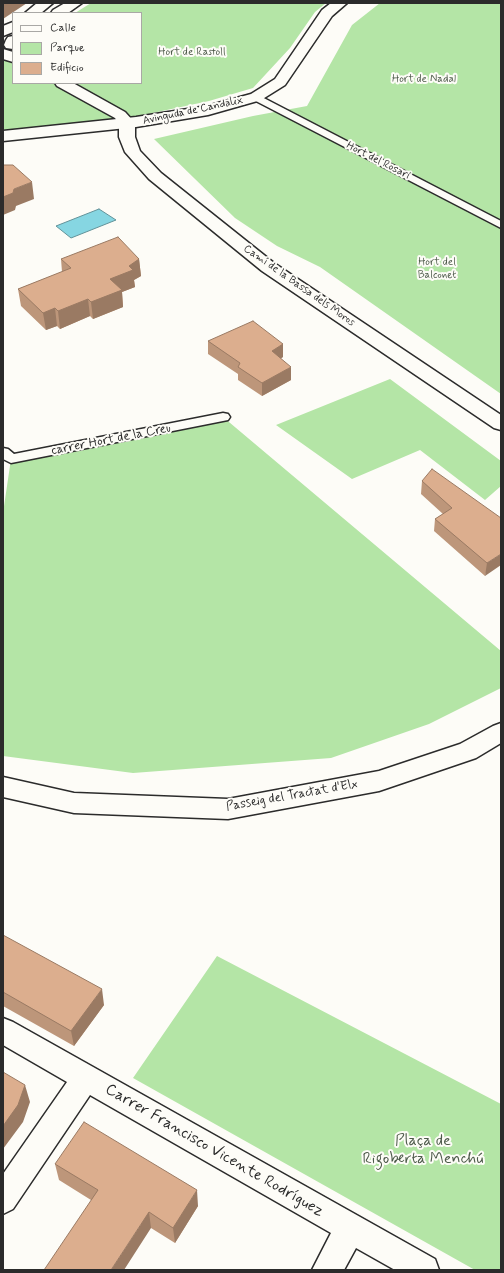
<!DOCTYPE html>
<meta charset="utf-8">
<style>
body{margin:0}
#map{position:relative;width:504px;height:1273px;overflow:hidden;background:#fdfcf7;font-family:Mynerve,sans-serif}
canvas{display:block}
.frame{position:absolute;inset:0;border:4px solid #2b2b2b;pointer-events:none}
.legend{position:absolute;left:12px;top:12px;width:130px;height:72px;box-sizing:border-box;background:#fdfcf7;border:1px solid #a9a8a5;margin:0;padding:5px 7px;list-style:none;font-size:12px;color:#2b2b2b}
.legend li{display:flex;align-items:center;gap:8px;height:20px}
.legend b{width:20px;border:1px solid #a9a8a5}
</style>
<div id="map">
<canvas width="504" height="1273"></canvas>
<div class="frame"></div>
<ul class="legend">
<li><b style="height:5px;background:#fdfcf7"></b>Calle</li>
<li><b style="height:11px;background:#b4e5a6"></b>Parque</li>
<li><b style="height:11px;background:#dcae8e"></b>Edificio</li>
</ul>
</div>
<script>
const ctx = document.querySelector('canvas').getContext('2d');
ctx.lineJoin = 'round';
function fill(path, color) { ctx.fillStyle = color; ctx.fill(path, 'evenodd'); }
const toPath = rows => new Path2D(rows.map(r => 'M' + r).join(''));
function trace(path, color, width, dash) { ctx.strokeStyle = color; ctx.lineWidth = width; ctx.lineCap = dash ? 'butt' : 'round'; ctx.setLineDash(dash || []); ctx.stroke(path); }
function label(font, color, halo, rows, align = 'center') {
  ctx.font = font + ' Mynerve,sans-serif'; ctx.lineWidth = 4; ctx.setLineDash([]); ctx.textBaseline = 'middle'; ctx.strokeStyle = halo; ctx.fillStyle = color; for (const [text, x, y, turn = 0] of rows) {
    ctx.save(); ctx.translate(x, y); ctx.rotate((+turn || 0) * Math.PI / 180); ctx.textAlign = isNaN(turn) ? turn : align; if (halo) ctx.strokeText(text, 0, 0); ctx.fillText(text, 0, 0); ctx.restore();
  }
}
fill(toPath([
 [91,3,326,3,315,12,290,48,253,88,209,101,115,121,3,130,3,57,13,51,13,83,141,83,141,13,75,13],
 [380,3,501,3,501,394,320,267,277,246,235,218,154,139,253,116,307,106,352,25],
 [390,379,501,461,501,486,485,500,420,450,352,479,276,425],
 [223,417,501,651,501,688,429,724,331,758,133,773,3,756,3,513,11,459],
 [217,956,501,1104,501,1270,475,1270,133,1078]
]), '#b4e5a6');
const water = toPath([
 [99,209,116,220,71,238,56,226,99,209]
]);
fill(water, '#86d6e2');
trace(water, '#629299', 1);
const service = toPath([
 [256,94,501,221,501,228,252,99,251,97,256,94],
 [223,413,228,414,230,417,228,420,11,463,3,459,3,448,8,449,14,454,223,413]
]);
const pedestrian = toPath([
 [65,3,82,3,68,13,51,13,53,10,65,3],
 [13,36,13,49,6,48,4,45,6,40,8,37,13,36]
]);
const minor = toPath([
 [37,3,53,3,41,13,25,13,37,3],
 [13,22,13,32,3,36,3,26,13,22],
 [3,49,13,52,13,62,3,59,3,49],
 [55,83,73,83,125,112,135,123,135,137,140,151,161,173,274,263,501,415,501,430,494,428,262,271,149,179,125,152,119,137,119,124,115,118,57,86,55,83],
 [501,723,501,743,476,758,379,791,228,819,74,813,3,797,3,777,74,793,228,799,379,771,460,744,493,726,501,723],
 [3,1018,13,1022,435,1259,439,1270,395,1270,356,1248,344,1270,312,1270,331,1233,90,1095,13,1209,3,1214,3,1174,67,1082,3,1045,3,1018]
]);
const secondary = toPath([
 [331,3,347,3,332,16,285,85,261,100,208,115,136,127,3,141,3,131,136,117,207,106,251,94,275,79,322,10,331,3]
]);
trace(service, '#2b2b2b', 3);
trace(pedestrian, '#2b2b2b', 3);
trace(minor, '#2b2b2b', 3);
trace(secondary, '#2b2b2b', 3);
fill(service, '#fdfcf7');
fill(pedestrian, '#fdfcf7');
fill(minor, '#fdfcf7');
fill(secondary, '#fdfcf7');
fill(toPath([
 [61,259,139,259,141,276,134,280,135,287,122,292,123,307,93,319,90,316,60,329,57,326,46,330,21,306,18,289,62,272],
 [208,341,283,344,283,357,281,358,291,380,262,396,238,380,238,374,208,354],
 [422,481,501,518,485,576,434,531,435,519,443,514,421,494],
 [3,935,104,1005,74,1046,3,1006],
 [55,1164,198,1206,175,1243,151,1228,91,1200,59,1180]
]), '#bd967a');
fill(toPath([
 [3,3,27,3,3,19],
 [32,182,34,199,16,206,15,210,3,215,3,197,14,189],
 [139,259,141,276,134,280,135,287,122,292,123,307,93,319,91,302,110,279],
 [88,299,90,316,60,329,58,311],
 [55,308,57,326,46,330,43,313],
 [283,344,283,357,272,364,272,351],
 [291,367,291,380,262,396,262,383],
 [501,554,501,565,485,576,487,563],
 [102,989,104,1005,74,1046,71,1031],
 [25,1085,30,1102,23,1122,3,1149,3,1126],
 [197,1190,198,1206,175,1243,173,1228],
 [149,1212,151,1228,124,1270,111,1270]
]), '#9a7a63');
const building = toPath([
 [3,165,13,165,32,182,14,189,13,193,3,197,3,165],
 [118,237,139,259,129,266,133,270,110,279,122,290,91,302,88,299,58,311,55,308,43,313,18,289,71,268,61,259,118,237],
 [253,321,283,344,272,351,291,367,262,383,238,367,240,363,208,341,253,321],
 [432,469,501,518,501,554,487,563,435,519,452,508,422,481,432,469],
 [3,935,102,989,71,1031,3,992,3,935],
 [3,1072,25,1085,18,1105,3,1126,3,1072],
 [84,1122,197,1190,173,1228,149,1212,111,1270,44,1270,98,1190,55,1164,84,1122]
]);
fill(building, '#dcae8e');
trace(building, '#9a7a63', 1);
label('11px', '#4d5a4a', '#fdfcf7', [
 ["Hort de Rastoll",192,53],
 ["Hort de Nadal",424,80],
 ["Hort del",437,263],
 ["Balconet",437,276]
]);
label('11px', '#2b2b2b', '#fdfcf7', [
 ["Avinguda de Candalix",193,111,-12],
 ["Hort del Rosari",378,161,27],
 ["Camí de la Bassa dels Moros",299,286,35]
]);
label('13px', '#2b2b2b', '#fdfcf7', [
 ["carrer Hort de la Creu",111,440,-11],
 ["Passeig del Tractat d'Elx",292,796,-10]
]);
label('16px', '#4d5a4a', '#fdfcf7', [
 ["Plaça de",423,1142],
 ["Rigoberta Menchú",423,1160]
]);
label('16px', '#2b2b2b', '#fdfcf7', [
 ["Carrer Francisco Vicente Rodríguez",214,1151,30]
]);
</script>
